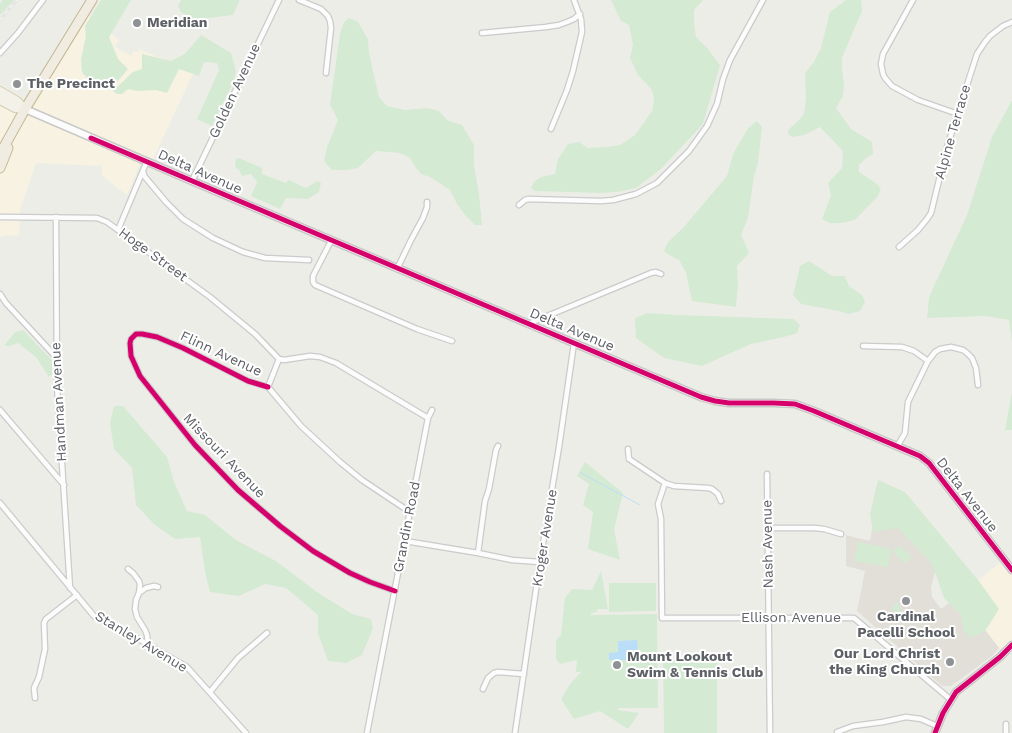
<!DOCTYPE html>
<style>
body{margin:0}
canvas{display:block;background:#edede8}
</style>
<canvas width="1012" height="733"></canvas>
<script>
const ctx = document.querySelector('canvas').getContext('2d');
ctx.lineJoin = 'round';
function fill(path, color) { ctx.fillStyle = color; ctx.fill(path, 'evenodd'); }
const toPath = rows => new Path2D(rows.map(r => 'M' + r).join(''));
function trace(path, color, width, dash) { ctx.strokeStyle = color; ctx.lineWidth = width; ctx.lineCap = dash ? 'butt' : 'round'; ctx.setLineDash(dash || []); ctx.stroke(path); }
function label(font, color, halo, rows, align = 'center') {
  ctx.font = font + ' "Work Sans",sans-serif'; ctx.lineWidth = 4; ctx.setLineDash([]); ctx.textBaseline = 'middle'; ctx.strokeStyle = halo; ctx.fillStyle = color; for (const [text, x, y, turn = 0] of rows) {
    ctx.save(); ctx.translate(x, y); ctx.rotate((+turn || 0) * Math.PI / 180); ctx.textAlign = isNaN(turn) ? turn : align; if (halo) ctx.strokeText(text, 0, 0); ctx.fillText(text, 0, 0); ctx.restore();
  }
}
fill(toPath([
 [85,13,119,40,115,47,131,56,134,51,138,52,139,49,194,72,151,163,142,159,127,195,102,176,102,166,36,163,18,216,20,217,19,235,3,236,0,238,0,94,25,109],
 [1005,559,1009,565,1012,563,1012,650,999,648,973,615,965,620,950,602]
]), '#f7f2e1');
fill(toPath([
 [875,510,940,554,931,587,932,597,941,609,950,602,965,620,973,614,999,648,992,656,951,686,942,686,857,611,865,571,846,566,846,535,870,541]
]), '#e1dfd7');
fill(toPath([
 [3,0,14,0,0,15,0,4],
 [101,0,131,0,109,37,118,59,128,69,110,90,94,87,82,72,81,59,86,36,85,26],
 [181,0,240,0,233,15,201,19,192,18,181,12,178,6],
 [611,0,703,0,694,10,694,22,696,37,708,49,720,65,703,124,661,169,636,188,617,192,600,193,535,191,531,188,534,182,541,177,555,174,558,159,568,144,579,142,588,148,607,147,620,145,635,135,652,111,654,100,652,90,638,75,630,58,633,45,629,25,621,21],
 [846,0,861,0,862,11,842,58,842,68,844,85,843,96,836,108,851,129,872,142,873,154,865,159,859,165,859,172,877,184,881,189,878,196,855,220,841,223,830,223,822,219,831,195,828,183,842,168,843,157,842,150,820,127,804,135,792,137,788,134,788,130,799,120,804,114,806,98,805,73,814,62,821,48,830,12],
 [349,18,358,22,368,39,369,53,379,97,387,106,405,110,427,108,439,111,447,120,462,125,474,145,474,165,479,194,482,225,475,225,465,215,457,204,450,190,430,177,421,174,416,168,410,158,400,153,376,151,358,168,348,170,332,170,324,161,327,147,338,120,330,105,340,34,344,22],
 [201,35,231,53,236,71,233,83,212,126,197,119,219,70,217,63,204,62,199,76,179,69,167,93,156,90,138,91,128,89,122,94,117,94,113,91,133,72,142,69,142,54,171,61,185,54],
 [1012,100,1012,343,1009,320,985,316,927,318,929,297,967,215,992,137],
 [757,121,762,127,758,163,754,176,748,218,741,235,749,253,737,266,738,285,736,307,692,301,686,273,679,260,669,255,664,251,668,242,683,228,727,176,733,154,748,128],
 [239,158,262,168,262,174,286,183,288,180,289,180,306,188,317,181,321,183,319,192,308,199,286,198,280,209,251,196,257,182,251,174,242,176,239,170,236,168,235,163,236,159],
 [809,261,832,276,845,276,849,286,862,295,865,302,860,311,848,314,839,311,801,304,793,295,800,266],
 [647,313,678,315,794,319,800,325,797,333,784,337,751,344,702,366,664,358,636,338,635,318],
 [23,330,52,360,52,375,49,377,36,357,18,343,10,346,4,346,15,332],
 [1012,392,1012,430,1005,430],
 [114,406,123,406,167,457,174,482,187,511,205,515,236,540,276,561,317,592,352,614,371,619,373,628,362,655,346,663,328,661,318,634,318,615,286,588,265,584,239,596,210,592,205,572,200,537,175,539,155,525,136,505,132,468,114,449,110,423],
 [585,462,623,493,614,529,620,560,588,549,593,512,583,505,589,484,577,476],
 [878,480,905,492,978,580,999,609,985,631,970,638,963,630,961,615,944,598,932,564,898,528,873,532,870,514],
 [858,542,891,549,888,567,854,561],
 [900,545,912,557,905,564,893,552],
 [601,571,608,609,597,609,597,612,591,613,591,615,657,614,658,708,618,708,618,710,639,713,628,729,600,711,574,719,561,699,570,684,581,672,576,672,577,660,560,664,556,659,556,640,561,635,565,598,572,589,592,590],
 [609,583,656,583,656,611,609,612],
 [897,602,900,605,900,610,902,613,906,615,910,614,914,617,909,622,896,614,891,609],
 [663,660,717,660,717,733,664,733]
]), '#d5ead3');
fill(toPath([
 [637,640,638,648,637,650,632,650,632,660,609,660,609,653,618,652,618,641]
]), '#bbdef8');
trace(toPath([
 [581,473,640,505]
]), '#bbdef8', 1);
const street = toPath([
 [299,0,321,9,328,16,330,21,331,28,326,73],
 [913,0,883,54,881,64,883,74,885,78,892,86,918,100,958,114],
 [482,33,546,27,559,25,567,22,574,19,580,14],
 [0,53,18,33,43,0],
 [551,129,567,90,573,71,582,32,581,19,574,0],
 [143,172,145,177,166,202,183,219,213,238,243,252,265,258,309,260],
 [192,181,279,0],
 [519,205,525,200,528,199,601,201,613,200,636,194,657,183,689,151,707,126,717,104,723,79,730,60,763,0],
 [0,217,97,218,107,222,210,297,255,334,279,359],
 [56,217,57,386,70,588],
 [118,230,147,161],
 [331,241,313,276,313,282,315,285,417,329,452,341],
 [899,247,918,230,927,219,931,213,947,147,977,54,985,42,990,36,1003,26,1012,22],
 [397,269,411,240,423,218,427,207,427,202],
 [0,294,6,303,55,356],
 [528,324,651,273,656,272,661,274],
 [863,346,902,347,914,351,928,361],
 [279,359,268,387,301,426,340,462,362,480,410,512],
 [279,359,284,360,310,356,320,357,336,363,428,418],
 [268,387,248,381,183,348,157,337,142,334,136,334,131,339,130,343,131,356,140,376,195,445,238,490,280,526,313,551,350,573,370,582,395,591],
 [0,410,64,485],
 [898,445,905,433,908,402,928,361,935,352,940,349,951,347,963,350,967,353,972,358,976,368,978,385],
 [628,449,629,459,665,483,674,486,708,488,712,489,718,494,721,501],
 [767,474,770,733],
 [665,483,658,504,661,519,662,618,854,618,950,699],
 [0,503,94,616,128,633,187,667,246,733],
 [768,528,815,528,824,529,841,534],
 [405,541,478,553,512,560,540,562],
 [478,553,485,501,489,489,496,450,498,446],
 [128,569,133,573,139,581,140,585,139,593],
 [148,645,147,635,145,630,137,617,135,609,136,600,139,593,146,588,154,586,158,587],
 [483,689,488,678,494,673,498,672,524,674],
 [210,692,238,658,267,633],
 [35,698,34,688,39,677,45,649,44,623,46,619,77,595],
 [837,732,853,726,883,722,906,717,921,719,937,726],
 [367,733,428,418,432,410],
 [515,733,540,562,559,447,574,343],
 [1006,733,1006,724]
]);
const secondary = toPath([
 [25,109,192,181,701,397,715,401,729,403,774,403,795,404,814,411,920,456,929,463,1012,570],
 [935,733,943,713,956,692,1000,657,1012,645]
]);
const primary = toPath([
 [0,91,17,101,25,109],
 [0,100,15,108,25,109]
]);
const highway = toPath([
 [0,154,25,109,92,0],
 [0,168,8,148]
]);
trace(street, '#cacbca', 7);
trace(secondary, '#c9cac8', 9);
trace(primary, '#d6ceb5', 10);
trace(highway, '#c5b894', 11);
trace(street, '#fcfcfc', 4.5);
trace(secondary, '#fcfcfc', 6);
trace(primary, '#f3f1e8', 8);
trace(highway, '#f0ece1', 9);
const rail = toPath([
 [0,20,17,0]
]);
trace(rail, '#e4e4e3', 3);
trace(rail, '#fff', 1, [4]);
trace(toPath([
 [91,138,701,397,715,401,729,403,774,403,795,404,814,411,920,456,929,463,1012,570],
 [268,387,248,381,183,348,157,337,142,334,136,334,131,339,130,343,131,356,140,376,195,445,238,490,280,526,313,551,350,573,370,582,395,591],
 [935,733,943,713,956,692,1000,657,1012,645]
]), '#d6006c', 5);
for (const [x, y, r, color] of [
 [137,23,5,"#8f9294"],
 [17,84,5,"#8f9294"],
 [906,601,5,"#8f9294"],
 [950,662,5,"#8f9294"],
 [617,665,5,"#8f9294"]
]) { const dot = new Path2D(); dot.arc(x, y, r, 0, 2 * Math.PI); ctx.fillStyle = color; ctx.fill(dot); trace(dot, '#fff', 2); }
label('bold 14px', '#5d6166', '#fff', [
 ["Meridian",147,23],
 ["The Precinct",27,84],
 ["Cardinal",906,617,"center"],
 ["Pacelli School",906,633,"center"],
 ["Our Lord Christ",940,654,"right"],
 ["the King Church",940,670,"right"],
 ["Mount Lookout",627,657],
 ["Swim & Tennis Club",627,673]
], 'left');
label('14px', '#5d6166', '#fff', [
 ["Golden Avenue",235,91,-65],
 ["Alpine Terrace",953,132,-74],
 ["Delta Avenue",200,172,24],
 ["Hoge Street",153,255,36],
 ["Delta Avenue",572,330,23],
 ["Flinn Avenue",221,354,25],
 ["Handman Avenue",59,402,-93],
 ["Missouri Avenue",224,456,46],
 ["Delta Avenue",967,495,52],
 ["Grandin Road",407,527,-79],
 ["Kroger Avenue",545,538,-81],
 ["Nash Avenue",768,544,-91],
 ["Ellison Avenue",791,618],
 ["Stanley Avenue",141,642,31]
]);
</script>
